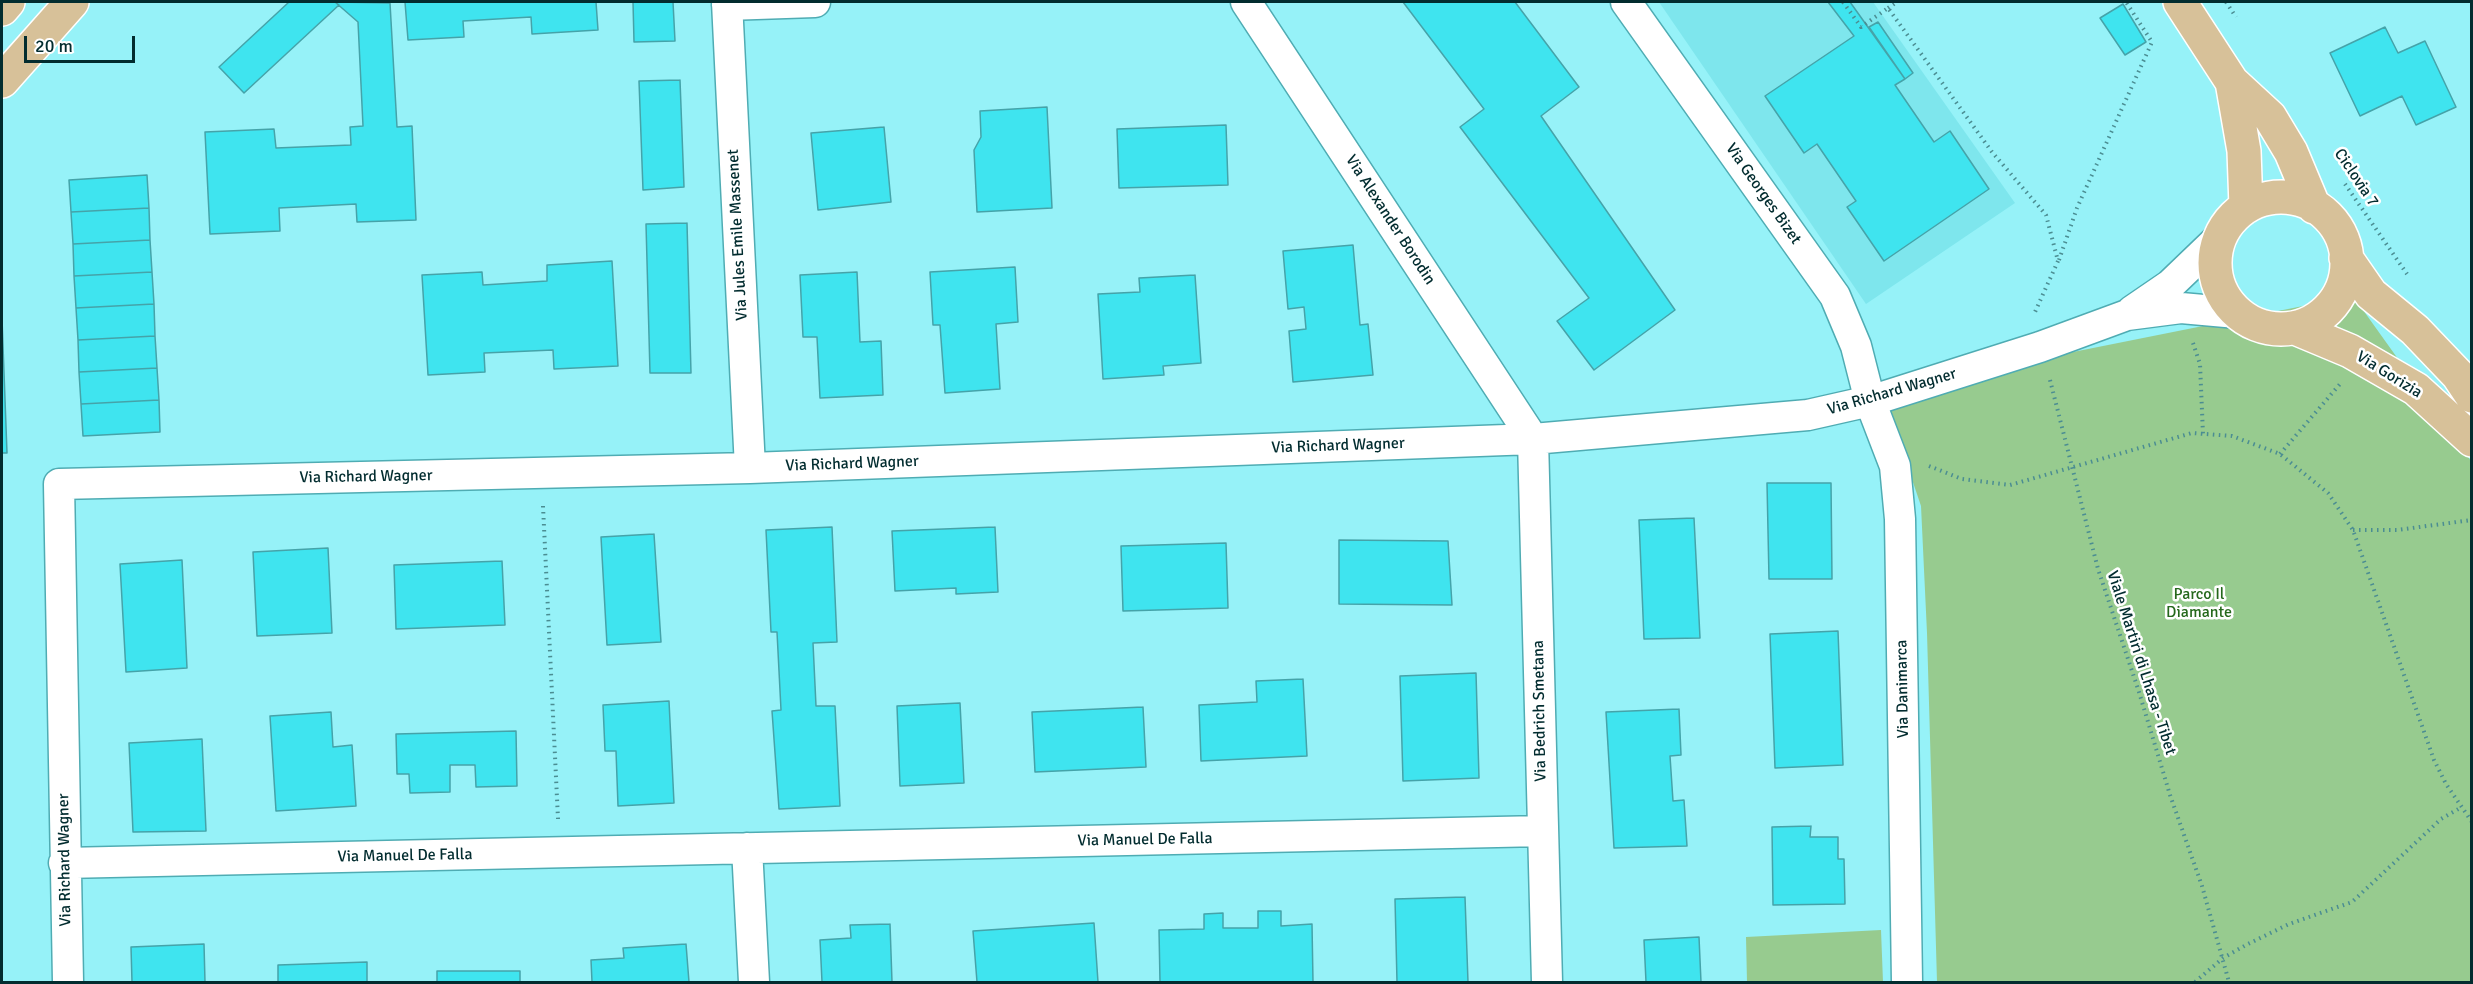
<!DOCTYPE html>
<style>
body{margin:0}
#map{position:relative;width:2473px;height:984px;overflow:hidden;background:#96f2f8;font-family:Signika,sans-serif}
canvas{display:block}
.frame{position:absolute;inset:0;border:3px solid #022c2f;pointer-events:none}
.scale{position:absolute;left:24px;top:36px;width:111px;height:27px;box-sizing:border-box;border:3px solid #022c2f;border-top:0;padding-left:8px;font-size:18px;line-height:21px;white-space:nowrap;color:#022c2f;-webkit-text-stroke:4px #fff;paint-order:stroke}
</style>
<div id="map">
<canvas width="2473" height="984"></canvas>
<div class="frame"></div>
<div class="scale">20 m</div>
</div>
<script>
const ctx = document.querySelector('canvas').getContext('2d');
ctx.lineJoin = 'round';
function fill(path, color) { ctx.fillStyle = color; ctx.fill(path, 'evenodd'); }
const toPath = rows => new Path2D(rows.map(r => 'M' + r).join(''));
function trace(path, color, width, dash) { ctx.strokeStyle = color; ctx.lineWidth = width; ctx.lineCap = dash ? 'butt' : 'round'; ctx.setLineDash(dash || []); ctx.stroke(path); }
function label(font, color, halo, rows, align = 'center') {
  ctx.font = font + ' Signika,sans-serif'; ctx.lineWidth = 5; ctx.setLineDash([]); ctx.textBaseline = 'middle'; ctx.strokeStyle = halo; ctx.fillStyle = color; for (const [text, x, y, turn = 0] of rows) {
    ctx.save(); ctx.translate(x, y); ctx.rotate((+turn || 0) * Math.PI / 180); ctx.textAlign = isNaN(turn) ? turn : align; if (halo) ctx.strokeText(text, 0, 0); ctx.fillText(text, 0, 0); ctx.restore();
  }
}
fill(toPath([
 [1659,2,1873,2,2015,203,1866,304]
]), '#7ee6ed');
fill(toPath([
 [2353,296,2471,461,2471,982,1937,982,1927,633,1921,506,1888,408,2033,360],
 [1881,930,1883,982,1747,982,1746,937]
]), '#97cb8f');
const building = toPath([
 [289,2,335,2,339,5,244,93,219,67,289,2],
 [335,2,390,3,397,127,412,126,416,220,357,222,356,204,279,208,280,231,210,234,205,132,274,129,276,148,351,145,350,127,363,126,358,22,335,2],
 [405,2,596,2,598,30,532,34,531,17,463,21,464,37,408,40,405,2],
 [633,2,673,2,675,41,634,42,633,2],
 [1403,2,1515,2,1579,87,1541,116,1675,310,1594,370,1557,321,1589,298,1460,127,1484,109,1403,2],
 [1828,2,1850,2,1905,79,1895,85,1934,142,1950,131,1989,189,1884,261,1847,207,1856,201,1817,144,1804,153,1765,96,1854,36,1828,2],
 [2123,4,2146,42,2125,55,2100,18,2123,4],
 [1878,22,1913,73,1905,79,1869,27,1878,22],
 [2385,27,2398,53,2425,41,2456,107,2416,125,2402,96,2360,116,2330,53,2385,27],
 [680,80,684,187,643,190,639,81,680,80],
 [1047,107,1052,208,977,212,974,150,981,137,980,111,1047,107],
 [1226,125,1228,185,1119,188,1117,129,1226,125],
 [884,127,891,202,818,210,811,133,884,127],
 [147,175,149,208,71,212,69,180,147,175],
 [149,208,150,240,73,244,71,212,149,208],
 [687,223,691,373,650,373,646,224,687,223],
 [150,240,152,272,74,276,73,244,150,240],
 [1353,245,1360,325,1368,324,1373,375,1293,382,1289,331,1306,329,1304,307,1288,309,1283,251,1353,245],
 [612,261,618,366,554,369,553,350,484,353,485,372,428,375,422,275,482,272,483,285,547,281,547,265,612,261],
 [1015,267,1018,322,996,324,1000,389,945,393,940,325,933,325,930,272,1015,267],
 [152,272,154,304,76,308,74,276,152,272],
 [857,272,860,342,881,341,883,395,820,398,817,337,803,337,800,275,857,272],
 [1195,275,1201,363,1163,366,1164,375,1103,379,1098,294,1140,292,1139,278,1195,275],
 [154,304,155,336,78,340,76,308,154,304],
 [2,319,7,453,2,453,2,319],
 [155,336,157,368,79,372,78,340,155,336],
 [157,368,159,400,81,404,79,372,157,368],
 [159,400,160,432,83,436,81,404,159,400],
 [1767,483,1831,483,1832,579,1769,579,1767,483],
 [1694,518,1700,638,1644,639,1639,520,1694,518],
 [832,527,837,642,813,643,816,706,835,706,840,806,779,809,772,711,781,710,777,632,771,632,766,530,832,527],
 [995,527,998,592,956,594,956,588,895,591,892,531,995,527],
 [654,534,661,642,607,645,601,537,654,534],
 [1339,540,1448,541,1452,605,1339,604,1339,540],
 [1226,543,1228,608,1123,611,1121,546,1226,543],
 [328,548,332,633,257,636,253,552,328,548],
 [182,560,187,668,126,672,120,564,182,560],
 [502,561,505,625,396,629,394,565,502,561],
 [1838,631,1843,765,1775,768,1770,634,1838,631],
 [1476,673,1479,778,1403,781,1400,676,1476,673],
 [1303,679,1307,756,1201,761,1199,705,1257,702,1256,681,1303,679],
 [669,701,674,803,618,806,616,751,605,751,603,705,669,701],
 [960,703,964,783,900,786,897,706,960,703],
 [1143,707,1146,767,1035,772,1032,712,1143,707],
 [1679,709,1681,755,1670,756,1673,801,1684,800,1687,846,1614,848,1606,712,1679,709],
 [331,712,333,747,352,745,356,806,276,811,270,716,331,712],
 [516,731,517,786,476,787,475,765,450,765,450,792,410,793,409,774,397,774,396,734,516,731],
 [202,739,206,831,133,832,129,743,202,739],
 [1811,826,1810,837,1838,837,1838,859,1844,859,1845,904,1773,905,1772,827,1811,826],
 [1465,897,1468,982,1397,982,1395,899,1465,897],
 [1258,911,1281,911,1281,926,1312,924,1313,982,1160,982,1159,930,1204,929,1204,914,1223,913,1223,928,1258,928,1258,911],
 [1094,923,1098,982,977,982,973,931,1094,923],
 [890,924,892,982,822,982,820,940,851,938,850,925,890,924],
 [1699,937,1701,982,1646,982,1644,940,1699,937],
 [204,944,205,982,132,982,131,947,204,944],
 [686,944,689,982,592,982,591,960,624,958,623,948,686,944],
 [367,962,367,982,278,982,278,965,367,962],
 [437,971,520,971,520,982,437,982,437,971]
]);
fill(building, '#3fe4ef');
trace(building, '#45a3a9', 1.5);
const minor = toPath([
 [727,2,750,468],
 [1246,2,1533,439,1547,982],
 [1626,2,1835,296,1856,346,1870,401,1895,466,1900,519,1907,982],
 [727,5,815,2],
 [2132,311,2170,285,2219,238],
 [747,848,754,982],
 [64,863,1543,831],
 [68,982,59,484,750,468,1533,439,1808,415,1870,401,2040,347,2127,315,2181,308,2237,313]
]);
const primary = toPath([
 [2180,2,2232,82,2270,117,2291,152,2314,207],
 [2,9,8,2],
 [2,81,72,2],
 [2232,82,2244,151,2246,207],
 '2215 263a66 66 0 1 1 132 0a66 66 0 1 1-132 0Z',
 [2346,258,2371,294,2415,330,2458,375,2472,396],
 [2295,328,2350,351,2416,389,2472,440]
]);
trace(minor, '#4facb3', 33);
trace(primary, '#fff', 36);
trace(toPath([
 [1843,2,1861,27,1888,8,1992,152,2046,215,2058,261,2035,312],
 [2226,2,2236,17],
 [1888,8,1897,2],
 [2345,184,2407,274],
 [2059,260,2077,208,2152,42,2126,2],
 [2193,343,2200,364,2203,434],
 [2050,380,2098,569,2139,692,2170,795,2202,886,2229,982],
 [2280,454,2340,384],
 [1929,466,1962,479,2010,485,2192,433,2232,436,2280,454,2328,493,2353,530,2434,760,2446,784,2472,822],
 [543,506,558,819],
 [2353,530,2397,530,2472,520],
 [2195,982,2223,958,2246,945,2289,924,2352,902,2441,819,2462,807]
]), '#4b8d92', 4, [1.5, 4.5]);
trace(minor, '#fff', 30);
trace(primary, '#d7c199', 33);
label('16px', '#022c2f', '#fff', [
 ["Ciclovia 7",2356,178,56],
 ["Via Georges Bizet",1763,194,55],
 ["Via Alexander Borodin",1390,220,57],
 ["Via Jules Emile Massenet",738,235,-93],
 ["Via Gorizia",2389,375,32],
 ["Via Richard Wagner",1892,392,-16],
 ["Via Richard Wagner",1338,446,-2],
 ["Via Richard Wagner",852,464,-2],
 ["Via Richard Wagner",366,477,-1],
 ["Viale Martiri di Lhasa - Tibet",2141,663,72],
 ["Via Danimarca",1903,689,-91],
 ["Via Bedrich Smetana",1540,711,-91],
 ["Via Manuel De Falla",1145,840,-1],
 ["Via Manuel De Falla",405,856,-1],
 ["Via Richard Wagner",65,860,-91]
]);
label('16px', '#25681c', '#fff', [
 ["Parco Il",2199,595],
 ["Diamante",2199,613]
]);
</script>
